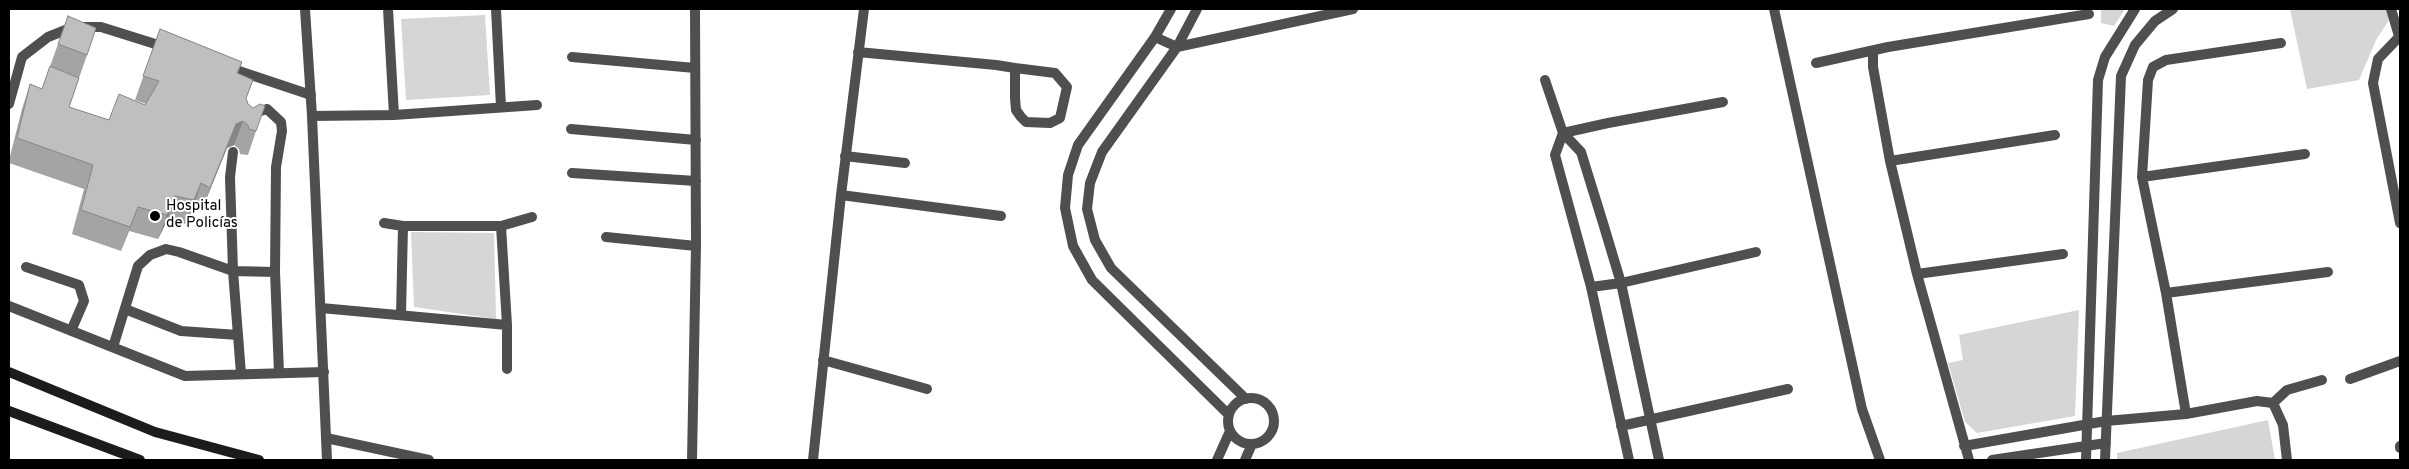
<!DOCTYPE html>
<meta charset="utf-8">
<style>
body{margin:0}
#map{position:relative;width:2409px;height:469px;overflow:hidden;background:#fff;font-family:Overpass,sans-serif}
canvas{display:block}
.frame{position:absolute;inset:0;border:10px solid #000;pointer-events:none}
</style>
<div id="map">
<canvas width="2409" height="469"></canvas>
<div class="frame"></div>
</div>
<script>
const ctx = document.querySelector('canvas').getContext('2d');
ctx.lineJoin = 'round';
function fill(path, color) { ctx.fillStyle = color; ctx.fill(path, 'evenodd'); }
const toPath = rows => new Path2D(rows.map(r => 'M' + r).join(''));
function trace(path, color, width, dash) { ctx.strokeStyle = color; ctx.lineWidth = width; ctx.lineCap = dash ? 'butt' : 'round'; ctx.setLineDash(dash || []); ctx.stroke(path); }
function label(font, color, halo, rows, align = 'center') {
  ctx.font = font + ' Overpass,sans-serif'; ctx.lineWidth = 4; ctx.setLineDash([]); ctx.textBaseline = 'middle'; ctx.strokeStyle = halo; ctx.fillStyle = color; for (const [text, x, y, turn = 0] of rows) {
    ctx.save(); ctx.translate(x, y); ctx.rotate((+turn || 0) * Math.PI / 180); ctx.textAlign = isNaN(turn) ? turn : align; if (halo) ctx.strokeText(text, 0, 0); ctx.fillText(text, 0, 0); ctx.restore();
  }
}
fill(toPath([
 [2101,9,2125,9,2114,26,2101,23],
 [2290,9,2387,9,2389,20,2376,40,2359,80,2307,89],
 [485,15,490,95,406,100,401,19],
 [411,232,494,233,496,319,414,307],
 [2079,310,2075,416,1977,433,1965,422,1948,363,1963,360,1959,335],
 [2268,420,2275,460,2117,460,2117,453]
]), '#d6d6d6');
trace(toPath([
 [227,67,311,95],
 [9,104,22,57,48,37,73,27,101,27,168,48],
 [251,114,267,109,281,122,282,131,276,167,275,272,279,373],
 [233,152,230,177,233,271,241,374],
 [845,156,905,163],
 [26,267,79,285,84,301,71,331],
 [9,306,185,376,324,372],
 [125,309,181,331,238,335],
 [113,347,138,266,150,255,166,249,179,252,233,271,275,272],
 [326,438,429,460]
]), '#4f4f4f', 10);
trace(toPath([
 [305,9,312,116,327,460],
 [388,9,394,115],
 [496,9,501,107],
 [1171,9,1155,37,1078,145,1068,175,1065,208,1073,246,1092,280,1229,415],
 [1197,9,1177,47,1102,152,1090,183,1087,209,1095,240,1111,268,1246,399],
 [1774,9,1862,409,1880,460],
 [2391,9,2399,36],
 [2400,36,2378,59,2373,83,2400,223],
 [1155,37,1177,47,1353,9],
 [858,52,996,65,1015,68,1055,73,1067,87,1060,118,1050,123,1026,122,1021,117,1016,110,1015,98,1015,68],
 [1873,52,1873,67,1890,161,1917,274,1969,460],
 [572,57,695,68],
 [1816,63,1888,47,2089,14],
 [1545,80,1563,133,1581,152,1603,223,1621,283,1659,460],
 [312,116,394,115,537,105],
 [571,129,696,140],
 [1563,133,1555,155,1591,287,1629,460],
 [1563,133,1608,123,1723,102],
 [1890,161,2055,135],
 [572,173,696,181],
 [2142,177,2305,154],
 [841,195,1001,216],
 [384,223,403,226,501,226,532,217],
 [501,226,507,325,507,369],
 [606,237,696,246],
 [1917,274,2063,254],
 [1591,287,1621,283,1756,252],
 [2166,293,2328,272],
 [321,308,507,325],
 [401,315,403,226],
 [823,360,927,389],
 [2350,379,2400,361],
 '1228 421a23 23 0 1 1 46 0a23 23 0 1 1-46 0Z',
 [2273,403,2283,425,2287,460],
 [2273,403,2287,390,2322,380],
 [2186,414,2166,293,2142,177,2148,80,2153,67,2166,60,2281,43],
 [1621,426,1788,389],
 [1964,446,2106,421,2186,414,2257,401,2273,403],
 [2400,446,2400,448],
 [692,460,696,246,695,9],
 [813,460,841,195,864,9],
 [1217,460,1230,431],
 [1245,460,1252,444],
 [1992,460,2106,443],
 [2086,460,2098,80,2105,57,2135,9],
 [2105,460,2121,76,2135,45,2155,21,2173,9]
]), '#4f4f4f', 10);
trace(toPath([
 [9,372,155,432,259,460],
 [9,411,140,460]
]), '#1c1c1c', 10);
fill(toPath([
 [68,16,87,55,69,107,109,120,145,105,146,104,135,100,160,29,242,62,238,73,253,80,246,99,256,131,248,155,240,154,239,149,234,145,227,148,201,212,193,208,185,224,167,221,158,239,129,231,121,251,72,234,84,189,9,163,9,160,22,109,30,84,42,89]
]), '#a4a4a4');
fill(toPath([
 [243,121,234,145,227,148,201,212,210,188,236,124],
 [201,183,193,208,185,224,194,200],
 [175,196,167,221,158,239,167,215],
 [138,207,129,231,121,251,130,227]
]), '#868686');
const building = toPath([
 [68,16,96,28,87,55,58,44,68,16],
 [160,29,242,62,237,73,253,80,246,98,248,104,253,108,260,104,265,106,256,131,249,129,248,125,243,121,236,124,210,188,201,183,194,200,175,196,167,215,138,207,130,227,81,210,93,165,17,138,30,84,42,89,50,66,79,78,69,107,109,120,119,94,145,105,159,81,143,76,160,29]
]);
fill(building, '#bfbfbf');
trace(building, '#868686', 1);
for (const [x, y, r, color] of [
 [155,216,6,"#000"]
]) { const dot = new Path2D(); dot.arc(x, y, r, 0, 2 * Math.PI); ctx.fillStyle = color; ctx.fill(dot); trace(dot, '#fff', 2); }
label('15px', '#000', '#fff', [
 ["Hospital",166,207],
 ["de Policías",166,224]
], 'left');
</script>
